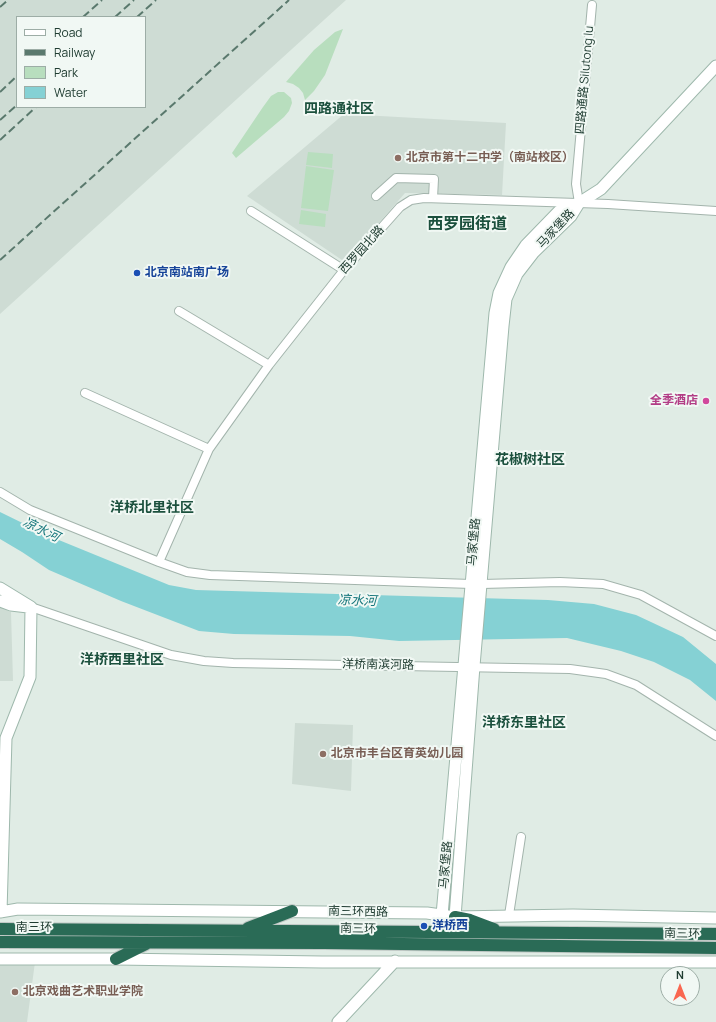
<!DOCTYPE html>
<meta charset="utf-8">
<style>
body{margin:0}
#map{position:relative;width:716px;height:1022px;overflow:hidden;background:#e0ece5;font-family:Manrope,sans-serif}
canvas{display:block}
.legend{position:absolute;left:16px;top:16px;width:130px;height:92px;box-sizing:border-box;background:#f1f8f4;border:1px solid #9dada6;margin:0;padding:5px 7px;list-style:none;font-size:12px;color:#203d32}
.legend li{display:flex;align-items:center;gap:8px;height:20px}
.legend b{width:20px;border:1px solid #9dada6}
.north{position:absolute;left:660px;top:966px;width:40px;height:40px;box-sizing:border-box;background:#f1f8f4;border:1px solid #9dada6;border-radius:50%;rotate:0deg;font-size:11px;font-weight:700;line-height:16px;text-align:center;color:#203d32}
.north::after{content:'';display:block;margin:auto;width:14px;height:18px;background:#f96751;clip-path:polygon(50% 0,100% 100%,50% 72%,0 100%)}
</style>
<div id="map">
<canvas width="716" height="1022"></canvas>
<ul class="legend">
<li><b style="height:5px;background:#fff"></b>Road</li>
<li><b style="height:5px;background:#5a796d"></b>Railway</li>
<li><b style="height:11px;background:#b8debe"></b>Park</li>
<li><b style="height:11px;background:#85d1d4"></b>Water</li>
</ul>
<div class="north">N</div>
</div>
<script>
const ctx = document.querySelector('canvas').getContext('2d');
ctx.lineJoin = 'round';
function fill(path, color) { ctx.fillStyle = color; ctx.fill(path, 'evenodd'); }
const toPath = rows => new Path2D(rows.map(r => 'M' + r).join(''));
function trace(path, color, width, dash) { ctx.strokeStyle = color; ctx.lineWidth = width; ctx.lineCap = dash ? 'butt' : 'round'; ctx.setLineDash(dash || []); ctx.stroke(path); }
function label(font, color, halo, rows, align = 'center') {
  ctx.font = font + ' Manrope,"Noto Sans SC",sans-serif'; ctx.lineWidth = 4; ctx.setLineDash([]); ctx.textBaseline = 'middle'; ctx.strokeStyle = halo; ctx.fillStyle = color; for (const [text, x, y, turn = 0] of rows) {
    ctx.save(); ctx.translate(x, y); ctx.rotate((+turn || 0) * Math.PI / 180); ctx.textAlign = isNaN(turn) ? turn : align; if (halo) ctx.strokeText(text, 0, 0); ctx.fillText(text, 0, 0); ctx.restore();
  }
}
fill(toPath([
 [0,0,346,0,0,314],
 [17,17,145,17,145,107,17,107],
 [344,114,506,123,502,195,405,193,345,262,247,196],
 [0,607,11,612,13,681,0,681],
 [295,723,353,725,351,791,292,784],
 [0,962,35,962,27,1022,0,1022]
]), '#cedcd4');
fill(toPath([
 [343,29,325,75,314,91,305,100,303,93,299,88,293,84,286,82,314,50,335,32],
 [278,92,284,92,291,98,292,103,289,111,284,117,236,158,232,153,263,107,271,96],
 [308,152,333,154,332,168,306,165],
 [306,166,334,170,328,211,301,208],
 [301,210,326,214,325,227,299,224]
]), '#b8debe');
fill(toPath([
 [0,512,49,536,169,585,196,590,548,600,594,604,636,615,683,637,716,664,716,701,690,680,654,662,621,651,567,638,399,641,350,636,234,634,199,631,121,601,49,570,22,552,0,539]
]), '#85d1d4');
const street = toPath([
 [376,196,396,178,434,179,433,198],
 [579,203,576,184,592,5],
 [251,211,344,270],
 [179,311,269,365],
 [85,393,209,449],
 [0,492,30,510,159,562,187,572,210,575,471,584],
 [159,562,209,449,269,365,344,270,400,207,411,200,424,198,608,204,716,211],
 [482,584,560,582,603,584,641,595,716,636],
 [31,607,171,655,204,661,233,663,570,669,606,674,636,685,716,736],
 [509,915,521,837]
]);
const secondary = toPath([
 [0,588,31,607],
 [0,601,11,605,28,607],
 [0,912,18,909,427,913,455,917,573,915,716,918],
 [1,912,6,738,30,677,31,607],
 [442,915,495,313,499,293,511,267,526,245,559,211,579,203,601,189,716,66],
 [455,917,474,666,503,326,506,299,517,274,534,252,571,216,579,203],
 [0,959,116,959,322,962,716,962],
 [338,1022,395,961]
]);
const highway = toPath([
 [455,917,470,920,494,929],
 [248,928,292,911],
 [0,929,716,934],
 [0,942,324,943,716,948],
 [116,959,146,944]
]);
trace(street, '#a3b4ac', 10);
trace(secondary, '#9eb8ac', 13);
trace(highway, '#c1c9c6', 14);
trace(street, '#fff', 8);
trace(secondary, '#fff', 11);
trace(highway, '#2a6b56', 12);
trace(toPath([
 [0,7,8,0],
 [83,17,102,0],
 [115,17,134,0],
 [137,17,156,0],
 [0,92,17,76],
 [0,120,17,105],
 [0,140,36,107],
 [0,260,289,0]
]), '#5a796d', 2, [8, 4]);
for (const [x, y, r, color] of [
 [398,158,4,"#8d6e63"],
 [137,273,4,"#1a4fb4"],
 [706,401,4,"#d1479c"],
 [323,754,4,"#8d6e63"],
 [424,926,4,"#1a4fb4"],
 [15,992,4,"#8d6e63"]
]) { const dot = new Path2D(); dot.arc(x, y, r, 0, 2 * Math.PI); ctx.fillStyle = color; ctx.fill(dot); trace(dot, '#f1f8f4', 1.5); }
label('12px', '#203d32', '#f1f8f4', [
 ["四路通路 Silutong lu",585,80,-85],
 ["马家堡路",556,229,-47],
 ["西罗园北路",362,250,-48],
 ["马家堡路",474,542,-85],
 ["洋桥南滨河路",378,665,1],
 ["马家堡路",446,865,-85],
 ["南三环西路",358,912,1],
 ["南三环",34,928],
 ["南三环",358,929,1],
 ["南三环",682,934,1]
]);
label('bold 12px', '#785e54', '#f1f8f4', [
 ["北京市第十二中学（南站校区）",406,158],
 ["北京市丰台区育英幼儿园",331,754],
 ["北京戏曲艺术职业学院",23,992]
], 'left');
label('bold 12px', '#164399', '#f1f8f4', [
 ["北京南站南广场",145,273],
 ["洋桥西",432,926]
], 'left');
label('bold 12px', '#b23c85', '#f1f8f4', [
 ["全季酒店",698,401]
], 'right');
label('italic 13px', '#17777c', '#f1f8f4', [
 ["凉水河",41,530,26],
 ["凉水河",357,601,2]
]);
label('bold 14px', '#1b503d', '#f1f8f4', [
 ["四路通社区",339,109],
 ["花椒树社区",530,460],
 ["洋桥北里社区",152,508],
 ["洋桥西里社区",122,660],
 ["洋桥东里社区",524,723]
]);
label('bold 16px', '#1b503d', '#f1f8f4', [
 ["西罗园街道",467,225]
]);
</script>
